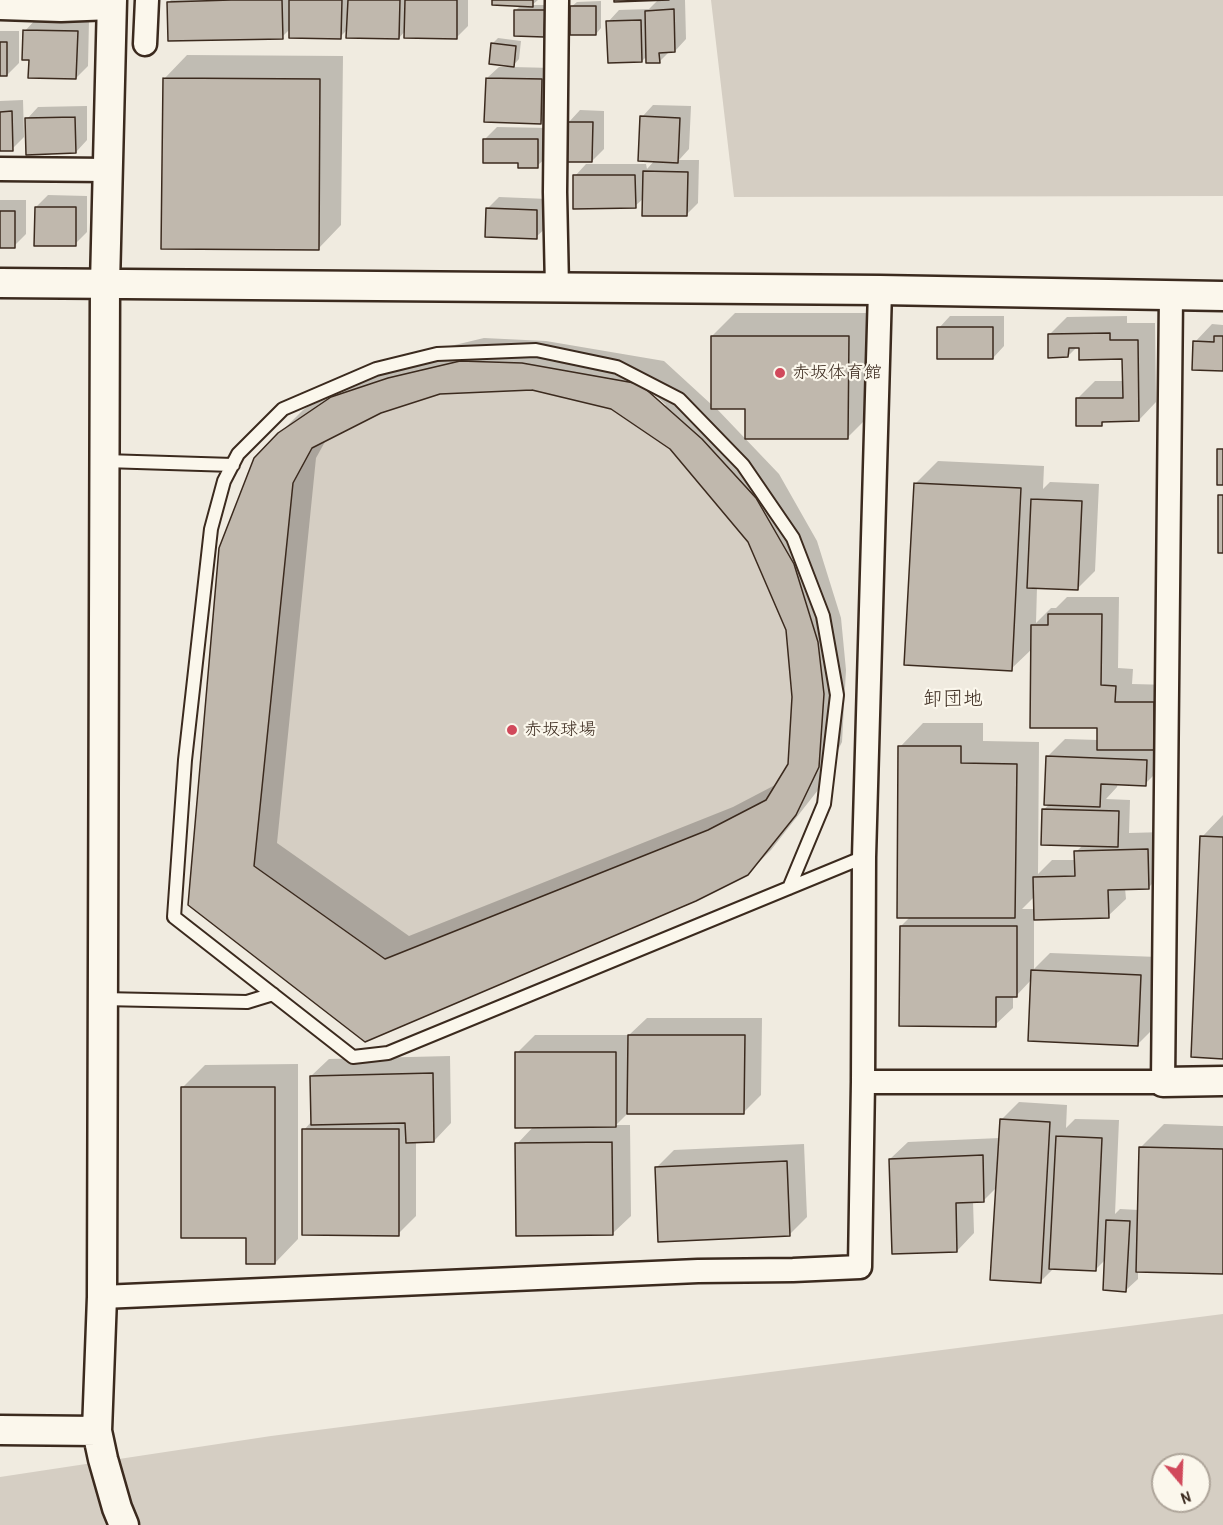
<!DOCTYPE html>
<meta charset="utf-8">
<style>
body{margin:0}
#map{position:relative;width:1223px;height:1525px;overflow:hidden;background:#f0ebe0;font-family:"Patrick Hand",sans-serif}
canvas{display:block}
.north{position:absolute;left:1151px;top:1453px;width:60px;height:60px;box-sizing:border-box;background:#fbf7ec;border:2px solid #aea59a;border-radius:50%;rotate:161deg;font-size:16px;font-weight:700;line-height:24px;text-align:center;color:#3b2a1e}
.north::after{content:'';display:block;margin:auto;width:21px;height:27px;background:#d1495b;clip-path:polygon(50% 0,100% 100%,50% 72%,0 100%)}
</style>
<div id="map">
<canvas width="1223" height="1525"></canvas>
<div class="north">N</div>
</div>
<script>
const ctx = document.querySelector('canvas').getContext('2d');
ctx.lineJoin = 'round';
function fill(path, color) { ctx.fillStyle = color; ctx.fill(path, 'evenodd'); }
const toPath = rows => new Path2D(rows.map(r => 'M' + r).join(''));
function trace(path, color, width, dash) { ctx.strokeStyle = color; ctx.lineWidth = width; ctx.lineCap = dash ? 'butt' : 'round'; ctx.setLineDash(dash || []); ctx.stroke(path); }
function label(font, color, halo, rows, align = 'center') {
  ctx.font = font + ' "Patrick Hand","Klee One",sans-serif'; ctx.lineWidth = 4.5; ctx.setLineDash([]); ctx.textBaseline = 'middle'; ctx.strokeStyle = halo; ctx.fillStyle = color; for (const [text, x, y, turn = 0] of rows) {
    ctx.save(); ctx.translate(x, y); ctx.rotate((+turn || 0) * Math.PI / 180); ctx.textAlign = isNaN(turn) ? turn : align; if (halo) ctx.strokeText(text, 0, 0); ctx.fillText(text, 0, 0); ctx.restore();
  }
}
fill(toPath([
 [711,0,1223,0,1223,196,734,197],
 [460,361,522,363,640,384,702,439,756,498,794,564,818,642,824,694,819,767,796,815,748,875,696,901,365,1042,188,905,254,458,278,432,331,397,388,378],
 [1223,1314,1223,1525,0,1525,0,1477,271,1436],
 [1163,1465,1199,1465,1199,1501,1163,1501]
]), '#d5cec3');
fill(toPath([
 [171,0,468,0,468,26,456,38,406,30,399,38,348,29,340,37,290,29,282,37,169,2],
 [493,0,538,0,532,5,550,5,549,30,544,35,516,10,521,5],
 [658,0,685,0,686,39,675,51,670,51,659,62,648,55,642,61,608,22,619,10,649,9],
 [601,1,601,28,596,34,571,7,577,2],
 [36,19,89,20,88,66,76,78,30,58,25,31],
 [0,31,19,31,19,63,7,75,0,76],
 [498,38,521,41,519,59,512,67,553,68,552,111,540,123,487,78,499,67,509,67,509,65,493,43],
 [187,55,343,56,341,225,318,249,164,79],
 [23,100,24,137,12,149,0,149,0,101],
 [653,105,691,106,689,149,679,160,699,160,698,203,686,215,644,198,635,206,575,176,586,164,646,164,647,169,655,160,642,117],
 [87,106,87,140,76,152,27,119,38,107],
 [580,110,604,111,604,149,592,161,569,122],
 [497,127,549,128,549,155,537,166,519,162,485,139],
 [48,195,87,196,87,232,75,244,36,207],
 [499,197,548,199,548,226,536,237,487,209],
 [0,200,26,200,26,234,14,246,0,246],
 [735,313,871,313,871,414,848,437,746,408,716,408,779,474,817,541,841,618,846,670,842,742,818,790,771,850,747,874,365,1040,190,904,279,434,303,410,356,374,413,355,484,338,546,341,664,361,712,405,712,336],
 [636,378,666,405,665,406,659,402,634,380],
 [532,388,612,407,672,448,750,541,787,630,794,697,789,764,777,784,733,807,409,936,277,843,316,458,326,440,380,412,440,393],
 [950,316,1004,316,1004,346,993,358,939,328],
 [1127,316,1127,323,1155,323,1156,402,1139,420,1106,420,1102,424,1077,399,1095,381,1124,381,1124,358,1080,347,1077,347,1068,356,1049,335,1067,317],
 [1212,324,1223,325,1223,370,1195,342],
 [938,461,1044,466,1043,489,1050,482,1099,484,1095,571,1077,589,1037,587,1036,623,1051,608,1056,608,1067,597,1119,597,1118,668,1133,669,1132,684,1171,685,1163,766,1145,784,1118,783,1117,787,1106,799,1130,800,1129,833,1165,832,1166,870,1148,888,1125,888,1126,899,1108,916,1034,918,1034,969,1050,953,1158,957,1155,1027,1138,1044,1032,979,1016,996,1013,996,1013,1008,995,1025,901,926,911,916,900,747,923,723,983,723,983,741,1039,742,1038,874,1052,860,1076,860,1076,852,1084,844,1043,810,1050,804,1047,757,1065,739,1098,740,1099,727,1033,648,1011,669,915,484],
 [1035,896,1035,909,1022,909],
 [1223,815,1223,1057,1202,837],
 [647,1018,762,1018,761,1095,744,1112,629,1112,616,1125,630,1125,631,1216,613,1233,517,1144,534,1126,517,1053,535,1035,629,1035],
 [450,1056,451,1123,434,1141,416,1141,416,1216,398,1234,304,1130,312,1121,311,1076,329,1059],
 [298,1064,298,1239,275,1263,247,1236,182,1088,205,1065],
 [1019,1102,1067,1105,1066,1128,1075,1119,1119,1120,1115,1214,1120,1209,1139,1210,1140,1148,1164,1124,1223,1126,1223,1273,1138,1271,1138,1279,1126,1290,1106,1259,1095,1270,1054,1268,1041,1281,997,1187,984,1200,973,1201,974,1233,957,1251,890,1159,908,1142,1000,1138,1001,1120],
 [804,1144,807,1217,789,1235,657,1167,674,1150]
]), '#0003');
const building = toPath([
 [231,0,282,0,283,39,168,41,167,2,231,0],
 [289,0,342,0,341,39,289,38,289,0],
 [348,0,400,0,399,39,346,38,348,0],
 [405,0,457,0,457,39,404,38,405,0],
 [492,0,533,0,533,7,492,5,492,0],
 [614,0,669,0,614,2,614,0],
 [570,6,596,6,596,35,570,35,570,6],
 [674,9,675,52,659,53,660,63,646,63,645,11,674,9],
 [514,10,545,10,544,37,514,36,514,10],
 [641,20,642,62,608,63,606,21,641,20],
 [23,30,78,31,76,79,28,78,29,60,22,60,23,30],
 [0,42,7,42,7,76,0,76,0,42],
 [491,43,516,46,514,67,489,64,491,43],
 [163,78,320,79,319,250,161,249,163,78],
 [486,78,542,79,541,124,484,122,486,78],
 [12,111,13,151,0,151,0,112,12,111],
 [640,116,680,118,678,163,638,161,640,116],
 [75,117,76,153,26,155,25,118,75,117],
 [567,122,593,122,592,162,566,162,567,122],
 [483,139,538,139,538,168,518,168,518,163,483,163,483,139],
 [643,171,688,172,687,216,642,216,643,171],
 [573,175,635,175,636,208,573,209,573,175],
 [35,207,76,207,76,246,34,246,35,207],
 [486,208,537,210,537,239,485,237,486,208],
 [0,211,15,211,15,248,0,248,0,211],
 [937,327,993,327,993,359,937,359,937,327],
 [1110,333,1110,340,1138,340,1139,421,1102,422,1102,426,1076,426,1076,398,1123,398,1122,359,1079,360,1079,348,1069,348,1068,357,1048,358,1048,334,1110,333],
 [711,336,849,336,848,439,745,439,745,409,711,409,711,336],
 [1214,336,1223,336,1223,371,1192,370,1193,341,1214,342,1214,336],
 [460,361,522,363,640,384,702,439,756,498,794,564,818,642,824,694,819,767,796,815,748,875,696,901,365,1042,188,905,219,548,254,458,278,433,331,397,388,378,460,361],
 [532,390,611,409,670,449,748,542,786,630,792,697,788,764,766,800,708,830,385,959,254,866,293,483,312,448,381,413,440,394,532,390],
 [1217,449,1223,449,1223,485,1217,485,1217,449],
 [914,483,1021,488,1012,671,904,665,914,483],
 [1218,495,1223,495,1223,553,1218,553,1218,495],
 [1031,499,1082,501,1078,590,1027,588,1031,499],
 [1048,614,1102,614,1101,685,1116,686,1115,702,1154,702,1154,750,1097,750,1097,728,1030,728,1031,625,1048,625,1048,614],
 [898,746,961,746,961,763,1017,764,1015,918,897,918,898,746],
 [1046,756,1147,760,1146,786,1101,784,1100,807,1044,805,1046,756],
 [1042,809,1119,811,1118,847,1041,845,1042,809],
 [1200,836,1223,837,1223,1059,1191,1057,1200,836],
 [1148,849,1149,889,1108,890,1109,918,1034,920,1033,877,1075,876,1074,851,1148,849],
 [900,926,1017,926,1017,997,996,997,996,1027,899,1026,900,926],
 [1031,970,1141,975,1138,1046,1028,1041,1031,970],
 [628,1035,745,1035,744,1114,627,1114,628,1035],
 [515,1052,616,1052,616,1127,515,1128,515,1052],
 [433,1073,434,1142,406,1143,405,1123,311,1125,310,1076,433,1073],
 [181,1087,275,1087,275,1264,246,1264,246,1238,181,1238,181,1087],
 [1000,1119,1050,1122,1041,1283,990,1280,1000,1119],
 [302,1129,399,1129,399,1236,302,1235,302,1129],
 [1056,1136,1102,1138,1096,1271,1049,1269,1056,1136],
 [612,1142,613,1235,516,1236,515,1143,612,1142],
 [1139,1147,1223,1149,1223,1274,1136,1272,1139,1147],
 [983,1155,984,1202,956,1203,957,1252,892,1254,889,1159,983,1155],
 [787,1161,790,1236,658,1242,655,1167,787,1161],
 [1106,1220,1130,1221,1126,1292,1103,1290,1106,1220]
]);
fill(building, '#c0b8ad');
trace(building, '#3b2a1e', 1.5);
const service = toPath([
 [105,461,233,465],
 [789,888,824,804,837,695,823,616,793,538,743,465,679,399,617,367,536,350,437,354,376,369,283,409,238,454,224,481,211,529,185,760,174,917,353,1057,388,1053,864,857],
 [102,999,247,1002,273,994]
]);
const minor = toPath([
 [0,8,61,10,112,8],
 [145,44,147,0],
 [0,169,108,170],
 [557,288,555,192,557,0],
 [863,1082,1163,1082,1171,296],
 [102,1297,698,1271,793,1270,860,1267,863,1082,864,857,880,290]
]);
const tertiary = toPath([
 [112,0,105,284,102,1297,97,1431,103,1459,117,1508,124,1525],
 [0,283,880,290,1223,296],
 [1163,1082,1223,1081],
 [0,1430,97,1431]
]);
trace(service, '#3b2a1e', 16);
trace(minor, '#3b2a1e', 27);
trace(tertiary, '#3b2a1e', 33);
trace(service, '#fbf7ec', 12);
trace(minor, '#fbf7ec', 22);
trace(tertiary, '#fbf7ec', 28);
for (const [x, y, r, color] of [
 [780,373,6,"#d1495b"],
 [512,730,6,"#d1495b"]
]) { const dot = new Path2D(); dot.arc(x, y, r, 0, 2 * Math.PI); ctx.fillStyle = color; ctx.fill(dot); trace(dot, '#fbf7ec', 2); }
label('18px', '#3b2a1e', '#fbf7ec', [
 ["赤坂体育館",792,373],
 ["赤坂球場",524,730]
], 'left');
label('20px', '#3b2a1e', '#fbf7ec', [
 ["卸団地",953,700]
]);
</script>
